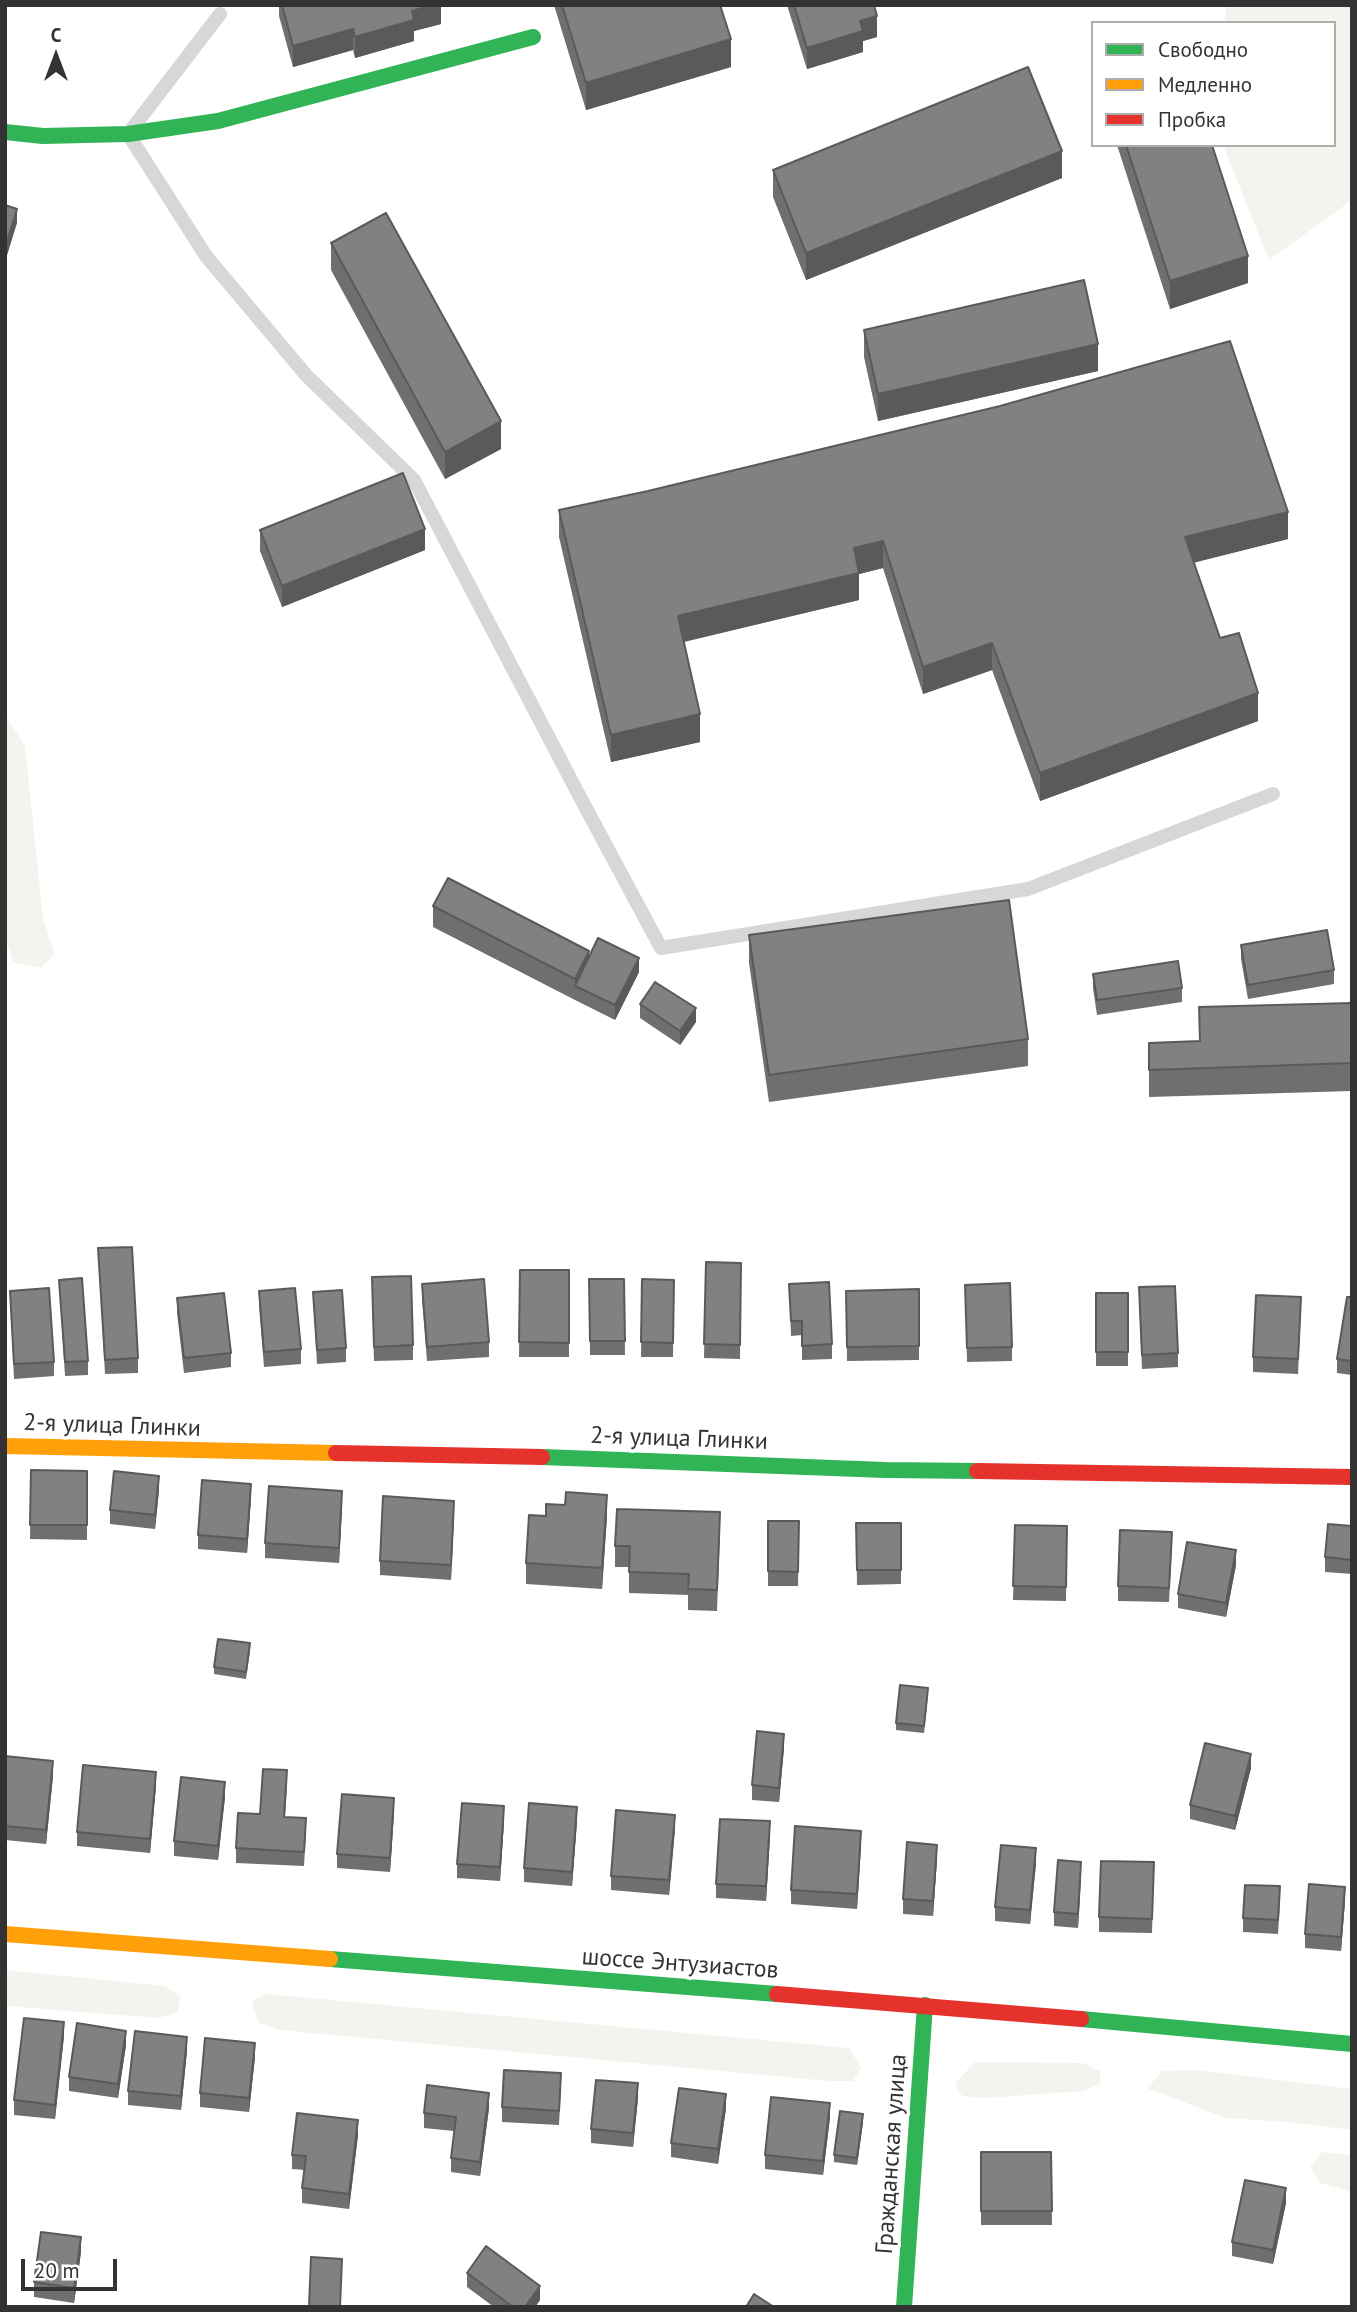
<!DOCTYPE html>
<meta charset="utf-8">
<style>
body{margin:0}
#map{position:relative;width:1357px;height:2312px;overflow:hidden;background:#fff;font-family:"PT Sans",sans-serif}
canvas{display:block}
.frame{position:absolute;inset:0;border:7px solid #333;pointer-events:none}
.legend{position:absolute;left:1091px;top:21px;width:245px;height:126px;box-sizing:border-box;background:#fff;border:2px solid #adadad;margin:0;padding:9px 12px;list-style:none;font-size:21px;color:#333}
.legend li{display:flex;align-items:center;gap:14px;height:35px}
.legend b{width:35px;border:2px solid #adadad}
.north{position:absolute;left:21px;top:21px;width:70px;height:70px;-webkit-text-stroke:5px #fff;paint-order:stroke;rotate:0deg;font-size:19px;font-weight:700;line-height:28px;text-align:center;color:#333}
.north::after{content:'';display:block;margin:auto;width:24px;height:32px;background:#333;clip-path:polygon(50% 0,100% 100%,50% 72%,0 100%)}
.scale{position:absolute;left:21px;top:2259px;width:96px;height:32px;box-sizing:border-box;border:4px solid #333;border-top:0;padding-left:9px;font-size:21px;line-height:24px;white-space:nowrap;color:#333;-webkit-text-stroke:5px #fff;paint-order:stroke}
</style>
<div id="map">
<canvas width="1357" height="2312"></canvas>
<div class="frame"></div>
<ul class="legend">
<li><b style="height:9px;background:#30b455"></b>Свободно</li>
<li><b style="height:9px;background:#ff9f0a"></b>Медленно</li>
<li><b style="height:9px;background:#e5322d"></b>Пробка</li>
</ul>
<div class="north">С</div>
<div class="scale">20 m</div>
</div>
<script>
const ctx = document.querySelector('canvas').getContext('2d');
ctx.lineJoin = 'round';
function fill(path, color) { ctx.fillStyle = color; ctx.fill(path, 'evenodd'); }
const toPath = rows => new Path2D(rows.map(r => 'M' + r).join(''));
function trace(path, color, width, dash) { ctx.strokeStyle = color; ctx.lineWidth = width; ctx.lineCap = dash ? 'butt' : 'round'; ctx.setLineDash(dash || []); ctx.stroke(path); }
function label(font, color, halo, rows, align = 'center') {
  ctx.font = font + ' "PT Sans",sans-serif'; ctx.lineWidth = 7; ctx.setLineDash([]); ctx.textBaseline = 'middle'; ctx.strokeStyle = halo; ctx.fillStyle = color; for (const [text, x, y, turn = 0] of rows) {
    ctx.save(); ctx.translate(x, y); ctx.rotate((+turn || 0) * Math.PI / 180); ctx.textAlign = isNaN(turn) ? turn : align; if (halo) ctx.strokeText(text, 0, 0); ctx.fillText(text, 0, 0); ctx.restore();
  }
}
fill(toPath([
 [1227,5,1352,5,1352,200,1269,260,1223,145,1334,145,1334,23,1224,23],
 [5,715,25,746,43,919,55,954,41,968,13,962,5,936],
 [5,1970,165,1986,181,1997,177,2012,159,2018,5,2006],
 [266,1994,849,2048,861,2068,853,2081,829,2081,279,2030,258,2022,252,2001],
 [975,2062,1083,2063,1100,2071,1100,2084,1083,2091,985,2098,962,2096,955,2083],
 [1198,2070,1352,2089,1352,2130,1288,2122,1226,2118,1147,2088,1163,2071],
 [1322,2152,1352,2155,1352,2192,1320,2183,1310,2167]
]), '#f1f5ed');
trace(toPath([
 [220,14,128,134,206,256,306,375,414,480,580,797,661,948,1028,889,1273,794]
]), '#d7d7d7', 14);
trace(toPath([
 [5,132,43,136,128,134,218,121,533,37],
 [542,1457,885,1470,977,1471],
 [330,1959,777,1994],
 [1081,2019,1352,2044],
 [904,2307,925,2005]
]), '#30b455', 16);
trace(toPath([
 [5,1446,336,1453],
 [5,1934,330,1959]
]), '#ff9f0a', 16);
trace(toPath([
 [336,1453,542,1457],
 [977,1471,1352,1477],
 [777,1994,1081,2019]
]), '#e5322d', 16);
fill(toPath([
 [279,5,445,5,445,6,441,7,441,24,414,31,414,41,355,58,353,50,293,67,279,16],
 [554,5,720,5,731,67,586,110],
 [787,5,874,5,877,37,863,41,863,52,807,69],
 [1117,145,1212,145,1248,283,1170,309],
 [773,170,1062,178,806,280,773,197],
 [331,243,501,449,445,479,331,270],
 [864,330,1098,371,878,421,864,357],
 [559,510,1288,539,1194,562,1220,638,1258,721,1040,801,992,670,923,694,883,568,859,574,859,600,684,642,700,742,611,762,559,537],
 [260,530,425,550,282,607,260,551],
 [433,906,589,957,639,972,615,1020,575,1000,433,927],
 [749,935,1028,1039,1028,1066,769,1102,749,963],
 [1241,945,1334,970,1334,984,1248,999,1241,959],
 [1093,974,1182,988,1182,1002,1097,1015,1093,988],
 [1352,1003,1352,1091,1149,1097,1149,1043,1199,1041,1199,1007],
 [640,1004,696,1022,680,1045,640,1018],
 [98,1248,138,1358,138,1373,105,1374],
 [706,1262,741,1263,740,1359,704,1358],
 [520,1270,569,1270,569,1357,519,1357],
 [589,1279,624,1279,625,1355,590,1355],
 [642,1279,674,1280,673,1357,641,1357],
 [59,1280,88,1361,88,1375,65,1376],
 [422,1284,489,1342,489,1357,427,1361,422,1299],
 [789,1284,832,1344,832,1359,802,1360,802,1335,791,1336],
 [965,1285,1012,1347,1012,1361,967,1362],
 [919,1289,919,1360,847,1361,846,1291],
 [10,1291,54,1362,54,1376,14,1379],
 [259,1291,301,1349,301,1364,264,1367,259,1305],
 [313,1292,346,1348,346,1362,317,1364],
 [372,1292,413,1345,413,1360,374,1361],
 [1096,1293,1128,1293,1128,1366,1096,1366],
 [1352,1297,1352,1375,1337,1373,1337,1359],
 [177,1298,231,1353,231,1367,184,1373,177,1313],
 [1139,1301,1178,1353,1178,1367,1142,1369],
 [1301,1311,1298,1374,1253,1372,1253,1357],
 [31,1470,87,1471,87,1540,30,1539],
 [159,1490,155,1529,110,1524,110,1510],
 [251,1498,247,1553,198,1549,198,1535],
 [342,1506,339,1563,265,1558,265,1543],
 [454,1515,451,1580,380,1575,380,1561],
 [546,1516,607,1516,602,1589,526,1584,526,1563],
 [768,1521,799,1521,798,1586,768,1586],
 [856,1523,901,1523,901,1584,857,1585],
 [1015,1525,1067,1526,1066,1601,1013,1600],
 [1352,1526,1352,1574,1325,1572,1325,1557],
 [720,1533,717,1611,688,1610,688,1595,629,1593,629,1567,615,1567,615,1546],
 [1172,1546,1169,1602,1118,1601,1118,1586],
 [1236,1565,1226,1617,1178,1608,1178,1594],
 [250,1651,246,1679,214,1674,214,1667],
 [928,1695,924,1733,896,1730,896,1723],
 [784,1748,779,1802,752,1800,752,1785],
 [5,1756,53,1776,46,1844,5,1840],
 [1251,1768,1235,1830,1190,1819,1190,1805],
 [287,1785,285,1817,306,1832,304,1866,236,1863,236,1848,260,1814],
 [156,1786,150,1853,77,1846,77,1832],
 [225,1797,218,1860,174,1856,174,1841],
 [394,1812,390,1872,337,1868,337,1854],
 [504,1821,500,1881,457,1878,457,1864],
 [577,1821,572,1886,524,1882,524,1868],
 [675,1829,669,1895,611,1890,611,1876],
 [770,1835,766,1901,716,1898,716,1884],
 [861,1845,857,1909,791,1904,791,1890],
 [937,1859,933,1916,903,1914,903,1899],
 [1154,1862,1152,1933,1099,1932,1099,1917],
 [1036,1863,1030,1924,995,1921,995,1907],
 [1081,1876,1078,1928,1054,1926,1054,1912],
 [1280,1901,1278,1934,1243,1932,1243,1918],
 [1345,1901,1341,1951,1305,1948,1305,1934],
 [64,2036,55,2119,14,2115,14,2100],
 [126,2045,118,2098,69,2091,69,2077],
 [187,2051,181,2110,128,2105,128,2091],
 [255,2057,249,2112,200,2107,200,2093],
 [561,2087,559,2125,502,2122,502,2107],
 [638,2098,633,2147,591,2143,591,2129],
 [489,2108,480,2176,451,2172,451,2158,454,2131,424,2128,424,2113],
 [726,2108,718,2164,671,2157,671,2143],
 [830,2117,823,2175,765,2169,765,2155],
 [863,2122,857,2165,834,2162,834,2155],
 [358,2135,349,2209,302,2203,302,2188,305,2170,292,2169,292,2155],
 [981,2152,1051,2152,1052,2225,981,2225],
 [1286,2203,1273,2264,1232,2256,1232,2242],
 [81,2252,74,2303,34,2297,34,2282],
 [467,2273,540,2300,535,2307,494,2307,467,2287]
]), '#6f6f6f');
fill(toPath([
 [432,5,445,5,441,7,441,24,414,31,414,41,355,58,355,37,412,11],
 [877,16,877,37,863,41,863,52,807,69,807,48,860,21],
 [353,29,353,50,293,67,293,46],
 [731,39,731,67,586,110,586,83],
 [1062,151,1062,178,806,280,806,253],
 [17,209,17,223,5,262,5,248],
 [1248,256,1248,283,1170,309,1170,281],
 [1098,344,1098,371,878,421,878,394],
 [501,421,501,449,445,479,445,452],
 [1288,512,1288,539,1185,565,1185,537],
 [425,529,425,550,282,607,282,586],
 [883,541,883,568,859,574,859,600,678,643,678,616,854,548],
 [992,643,992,670,923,694,923,667],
 [1258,693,1258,721,1040,801,1040,773],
 [700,714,700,742,611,762,611,735],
 [589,951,589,972,575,986,575,979],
 [639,958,639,972,615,1020,615,1005],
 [696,1008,696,1022,680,1045,680,1031],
 [159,1476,159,1490,155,1529,155,1515],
 [251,1484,251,1498,247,1553,247,1539],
 [342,1491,342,1506,339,1563,339,1548],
 [607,1495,607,1516,602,1589,602,1568],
 [454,1501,454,1515,451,1580,451,1565],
 [1236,1550,1236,1565,1226,1617,1226,1603],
 [784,1734,784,1748,779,1802,779,1788],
 [1251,1754,1251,1768,1235,1830,1235,1816],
 [53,1761,53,1776,46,1844,46,1830],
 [156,1772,156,1786,150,1853,150,1839],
 [225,1782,225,1797,218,1860,218,1846],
 [394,1798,394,1812,390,1872,390,1858],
 [504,1806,504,1821,500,1881,500,1867],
 [577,1807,577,1821,572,1886,572,1872],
 [675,1815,675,1829,669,1895,669,1880],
 [770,1821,770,1835,766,1901,766,1886],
 [861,1831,861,1845,857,1909,857,1894],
 [937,1845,937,1859,933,1916,933,1901],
 [1036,1848,1036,1863,1030,1924,1030,1910],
 [1081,1862,1081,1876,1078,1928,1078,1914],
 [1345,1887,1345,1901,1341,1951,1341,1937],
 [64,2022,64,2036,55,2119,55,2105],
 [126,2031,126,2045,118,2098,118,2084],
 [187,2037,187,2051,181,2110,181,2096],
 [255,2043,255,2057,249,2112,249,2098],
 [638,2083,638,2098,633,2147,633,2133],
 [489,2093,489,2108,480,2176,480,2162],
 [726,2094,726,2108,718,2164,718,2149],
 [830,2103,830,2117,823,2175,823,2161],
 [863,2114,863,2122,857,2165,857,2158],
 [358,2120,358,2135,349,2209,349,2194],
 [1286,2188,1286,2203,1273,2264,1273,2250],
 [81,2237,81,2252,74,2303,74,2288],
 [540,2286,540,2300,535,2307,525,2307]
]), '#5a5a5a');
const building = toPath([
 [282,5,432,5,412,11,414,20,355,37,353,29,293,46,282,5],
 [562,5,720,5,731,39,586,83,562,5],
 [794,5,874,5,877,16,860,21,863,31,807,48,794,5],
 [1028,67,1062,151,806,253,773,170,1028,67],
 [1126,145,1212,145,1248,256,1170,281,1126,145],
 [5,205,17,209,5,248,5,205],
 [386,213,501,421,445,452,331,243,386,213],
 [1084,280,1098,344,878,394,864,330,1084,280],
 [1230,341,1288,512,1185,537,1220,638,1239,633,1258,693,1040,773,992,643,923,667,883,541,854,548,859,573,678,616,700,714,611,735,559,510,648,491,1000,406,1230,341],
 [403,473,425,529,282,586,260,530,403,473],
 [448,878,589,951,575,979,433,906,448,878],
 [1009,900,1028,1039,769,1075,749,935,1009,900],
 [1327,930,1334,970,1248,985,1241,945,1327,930],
 [598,938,639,958,615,1005,575,986,598,938],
 [1178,961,1182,988,1097,1000,1093,974,1178,961],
 [655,982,696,1008,680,1031,640,1004,655,982],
 [1352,1003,1352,1063,1149,1070,1149,1043,1200,1041,1199,1007,1352,1003],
 [132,1247,138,1358,105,1360,98,1248,132,1247],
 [706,1262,741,1263,740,1345,704,1344,706,1262],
 [520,1270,569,1270,569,1343,519,1342,520,1270],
 [411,1276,413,1345,374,1347,372,1277,411,1276],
 [82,1278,88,1361,65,1362,59,1280,82,1278],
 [484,1279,489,1342,427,1347,422,1284,484,1279],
 [589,1279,624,1279,625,1341,590,1341,589,1279],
 [642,1279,674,1280,673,1343,641,1342,642,1279],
 [829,1282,832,1344,802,1346,802,1321,791,1321,789,1284,829,1282],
 [1010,1283,1012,1347,967,1348,965,1285,1010,1283],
 [1175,1286,1178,1353,1142,1355,1139,1287,1175,1286],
 [49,1288,54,1362,14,1364,10,1291,49,1288],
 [295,1288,301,1349,264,1352,259,1291,295,1288],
 [919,1289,919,1346,847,1347,846,1291,919,1289],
 [342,1290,346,1348,317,1350,313,1292,342,1290],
 [224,1293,231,1353,184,1358,177,1298,224,1293],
 [1096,1293,1128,1293,1128,1352,1096,1352,1096,1293],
 [1256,1295,1301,1297,1298,1359,1253,1357,1256,1295],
 [1347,1297,1352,1297,1352,1361,1337,1359,1347,1297],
 [31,1470,87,1471,87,1525,30,1525,31,1470],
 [114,1471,159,1476,155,1515,110,1510,114,1471],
 [202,1480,251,1484,247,1539,198,1535,202,1480],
 [269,1486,342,1491,339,1548,265,1543,269,1486],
 [566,1492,607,1495,602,1568,526,1563,529,1515,546,1516,546,1504,565,1505,566,1492],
 [383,1496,454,1501,451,1565,380,1561,383,1496],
 [617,1509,720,1512,717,1590,688,1589,689,1574,629,1572,630,1546,615,1546,617,1509],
 [768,1521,799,1521,798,1572,768,1571,768,1521],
 [856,1523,901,1523,901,1570,857,1570,856,1523],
 [1328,1524,1352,1526,1352,1560,1325,1557,1328,1524],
 [1015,1525,1067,1526,1066,1587,1013,1586,1015,1525],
 [1120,1530,1172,1532,1169,1588,1118,1586,1120,1530],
 [1187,1542,1236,1550,1226,1603,1178,1594,1187,1542],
 [218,1639,250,1643,246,1672,214,1667,218,1639],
 [900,1685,928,1688,924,1726,896,1723,900,1685],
 [757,1731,784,1734,779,1788,752,1785,757,1731],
 [1205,1743,1251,1754,1235,1816,1190,1805,1205,1743],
 [5,1756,53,1761,46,1830,5,1826,5,1756],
 [83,1765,156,1772,150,1839,77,1832,83,1765],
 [263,1769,287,1770,284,1817,306,1818,304,1852,236,1848,238,1813,260,1814,263,1769],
 [181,1777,225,1782,218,1846,174,1841,181,1777],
 [342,1794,394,1798,390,1858,337,1854,342,1794],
 [462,1803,504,1806,500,1867,457,1864,462,1803],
 [529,1803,577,1807,572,1872,524,1868,529,1803],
 [616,1810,675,1815,669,1880,611,1876,616,1810],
 [720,1819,770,1821,766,1886,716,1884,720,1819],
 [795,1826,861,1831,857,1894,791,1890,795,1826],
 [907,1842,937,1845,933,1901,903,1899,907,1842],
 [1001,1845,1036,1848,1030,1910,995,1907,1001,1845],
 [1058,1860,1081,1862,1078,1914,1054,1912,1058,1860],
 [1101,1861,1154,1862,1152,1919,1099,1917,1101,1861],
 [1309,1884,1345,1887,1341,1937,1305,1934,1309,1884],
 [1245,1885,1280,1886,1278,1920,1243,1918,1245,1885],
 [24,2018,64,2022,55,2105,14,2100,24,2018],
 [77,2023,126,2031,118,2084,69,2077,77,2023],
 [135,2031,187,2037,181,2096,128,2091,135,2031],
 [205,2038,255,2043,249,2098,200,2093,205,2038],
 [504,2070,561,2073,559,2111,502,2107,504,2070],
 [596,2080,638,2083,633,2133,591,2129,596,2080],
 [427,2085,489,2093,480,2162,451,2158,456,2117,424,2113,427,2085],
 [679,2088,726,2094,718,2149,671,2143,679,2088],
 [771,2097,830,2103,823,2161,765,2155,771,2097],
 [840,2111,863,2114,857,2158,834,2155,840,2111],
 [297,2113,358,2120,349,2194,302,2188,306,2156,292,2155,297,2113],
 [981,2152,1051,2152,1052,2211,981,2211,981,2152],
 [1245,2180,1286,2188,1273,2250,1232,2242,1245,2180],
 [41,2232,81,2237,74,2288,34,2282,41,2232],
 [486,2246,540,2286,525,2307,513,2307,467,2273,486,2246],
 [311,2257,342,2259,340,2307,309,2307,311,2257],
 [754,2294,774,2307,746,2307,754,2294]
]);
fill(building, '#818181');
trace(building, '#5a5a5a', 2);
label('24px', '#333', '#fff', [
 ["2-я улица Глинки",112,1426,2],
 ["2-я улица Глинки",679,1439,2],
 ["шоссе Энтузиастов",680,1964,4],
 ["Гражданская улица",892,2154,-86]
]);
</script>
